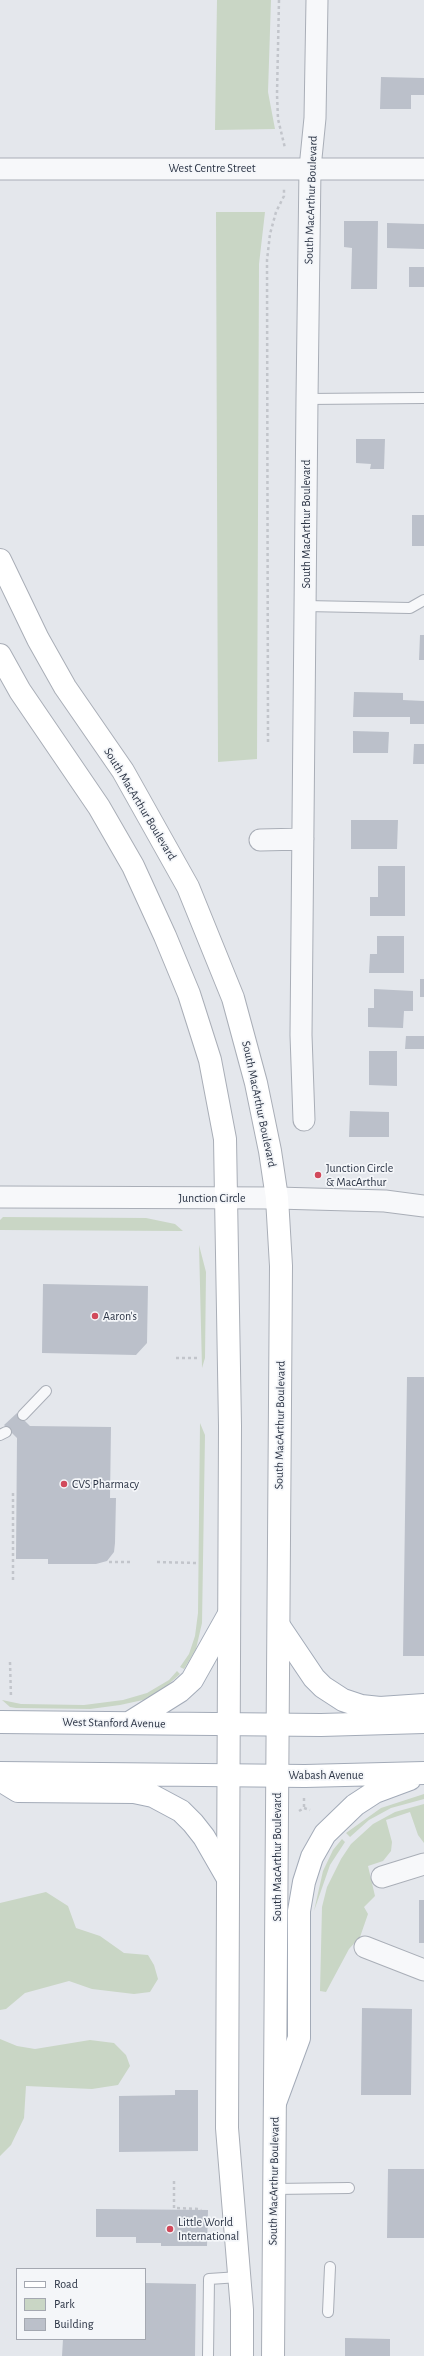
<!DOCTYPE html>
<style>
body{margin:0}
#map{position:relative;width:424px;height:2356px;overflow:hidden;background:#e4e7ec;font-family:"Alegreya Sans",sans-serif}
canvas{display:block}
.legend{position:absolute;left:16px;top:2268px;width:130px;height:72px;box-sizing:border-box;background:#f4f6f9;border:1px solid #a4a8b1;margin:0;padding:5px 7px;list-style:none;font-size:12px;color:#2b3445}
.legend li{display:flex;align-items:center;gap:8px;height:20px}
.legend b{width:20px;border:1px solid #a4a8b1}
</style>
<div id="map">
<canvas width="424" height="2356"></canvas>
<ul class="legend">
<li><b style="height:5px;background:#fff"></b>Road</li>
<li><b style="height:11px;background:#c9d6c5"></b>Park</li>
<li><b style="height:11px;background:#bbc0ca"></b>Building</li>
</ul>
</div>
<script>
const ctx = document.querySelector('canvas').getContext('2d');
ctx.lineJoin = 'round';
function fill(path, color) { ctx.fillStyle = color; ctx.fill(path, 'evenodd'); }
const toPath = rows => new Path2D(rows.map(r => 'M' + r).join(''));
function trace(path, color, width, dash) { ctx.strokeStyle = color; ctx.lineWidth = width; ctx.lineCap = dash ? 'butt' : 'round'; ctx.setLineDash(dash || []); ctx.stroke(path); }
function label(font, color, halo, rows, align = 'center') {
  ctx.font = font + ' "Alegreya Sans",sans-serif'; ctx.lineWidth = 3.5; ctx.setLineDash([]); ctx.textBaseline = 'middle'; ctx.strokeStyle = halo; ctx.fillStyle = color; for (const [text, x, y, turn = 0] of rows) {
    ctx.save(); ctx.translate(x, y); ctx.rotate((+turn || 0) * Math.PI / 180); ctx.textAlign = isNaN(turn) ? turn : align; if (halo) ctx.strokeText(text, 0, 0); ctx.fillText(text, 0, 0); ctx.restore();
  }
}
fill(toPath([
 [217,0,271,0,268,92,275,129,215,130],
 [216,212,265,212,259,264,257,759,218,762],
 [3,1217,146,1218,175,1224,183,1231,0,1230,0,1220],
 [199,1245,206,1272,205,1358,202,1368],
 [200,1423,205,1435,202,1623,196,1649,184,1669,180,1667,189,1654,195,1636,198,1613],
 [177,1671,180,1674,162,1690,143,1700,120,1705,90,1709,16,1708,10,1707,2,1700,21,1704,84,1705,123,1700,147,1693,169,1680],
 [424,1794,424,1799,391,1808,369,1820,350,1837,346,1833,381,1808],
 [424,1804,424,1843,418,1835,410,1812,386,1820,392,1842,391,1851,383,1861,368,1866,375,1896,364,1907,368,1914,360,1937,349,1949,326,1992,320,1991,322,1907,327,1887,341,1859,351,1844,373,1824,395,1812],
 [342,1839,345,1842,330,1865,314,1911,323,1871,333,1850],
 [46,1892,68,1906,76,1928,100,1936,124,1953,148,1955,154,1965,158,1979,150,1992,134,1994,92,1989,69,1981,25,1993,6,2009,0,2010,0,1903],
 [0,2039,17,2046,35,2049,90,2040,114,2043,126,2055,130,2066,118,2085,92,2089,26,2086,24,2118,11,2145,0,2156]
]), '#c9d6c5');
fill(toPath([
 [381,77,424,78,424,95,411,95,411,109,380,109],
 [344,221,378,221,377,289,351,289,352,248,344,247],
 [387,223,424,224,424,249,387,248],
 [409,267,424,267,424,287,409,287],
 [356,439,385,439,384,469,370,469,371,464,356,463],
 [412,515,424,515,424,546,412,546],
 [420,635,424,635,424,660,419,660],
 [354,692,403,693,403,700,424,701,424,724,410,724,410,717,353,717],
 [353,731,389,732,388,753,353,753],
 [414,744,424,744,424,764,413,764],
 [351,820,398,820,397,849,351,849],
 [378,866,405,866,405,916,370,916,370,897,378,897],
 [377,936,404,936,404,973,369,973,370,954,377,954],
 [420,979,424,979,424,997,420,997],
 [374,989,413,991,413,1011,404,1011,403,1028,368,1027,368,1008,374,1008],
 [406,1036,424,1036,424,1049,405,1049],
 [369,1051,397,1051,397,1086,369,1085],
 [350,1111,389,1112,389,1137,349,1137],
 [43,1284,148,1286,147,1343,136,1355,42,1353],
 [407,1377,424,1377,424,1656,403,1656],
 [17,1413,30,1426,111,1427,110,1498,116,1498,115,1543,114,1552,107,1561,96,1564,48,1564,48,1559,16,1559,17,1438,4,1425],
 [419,1900,424,1900,424,1943,419,1943],
 [362,2008,412,2009,411,2095,361,2095],
 [175,2090,198,2090,198,2151,119,2152,119,2096,175,2095],
 [388,2169,424,2169,424,2238,387,2238],
 [96,2209,208,2210,207,2246,161,2246,161,2243,136,2243,136,2237,96,2237],
 [145,2283,196,2284,195,2356,62,2356,63,2339,145,2339],
 [345,2338,390,2339,390,2356,345,2356]
]), '#bbc0ca');
const service = toPath([
 [307,399,424,398],
 [305,606,410,608,424,600],
 [23,1415,46,1391],
 [0,1435,6,1432],
 [275,2189,349,2188],
 [328,2312,330,2267],
 [208,2356,209,2279,239,2277]
]);
const minor = toPath([
 [0,169,424,169],
 [260,840,303,839],
 [304,1120,301,1035,307,399,310,168,315,118,317,0],
 [0,1197,277,1198,385,1201,424,1206],
 [382,1877,424,1864],
 [365,1947,424,1970]
]);
const secondary = toPath([
 [0,560,38,639,65,687,123,771,188,887,233,998,256,1083,270,1151,277,1198,281,1266,273,2356],
 [0,655,20,691,99,807,133,866,165,936,189,994,210,1060,225,1139,230,1426,227,2128,242,2310,242,2356]
]);
const primary = toPath([
 [279,1626,314,1678,323,1687,343,1700,361,1706,380,1708,424,1705],
 [0,1722,321,1725,424,1722],
 [129,1723,180,1691,192,1680,229,1614],
 [0,1773,305,1776,424,1773],
 [0,1780,18,1791,134,1792,153,1796,181,1811,193,1823,204,1837,227,1877],
 [275,2103,299,2038,299,1911,304,1882,312,1857,325,1834,355,1805,375,1792,410,1779]
]);
trace(service, '#a9aeb7', 12);
trace(minor, '#a9aeb7', 23);
trace(secondary, '#a9aeb7', 24);
trace(primary, '#a3abb8', 24);
trace(toPath([
 [279,0,277,94,278,119,285,148],
 [268,742,267,260,270,234,276,212,284,196,284,189],
 [176,1358,199,1358],
 [109,1562,133,1562],
 [157,1562,196,1563],
 [13,1580,13,1491],
 [10,1662,11,1698],
 [304,1798,304,1808],
 [304,1808,310,1810],
 [299,1811,304,1808],
 [174,2181,174,2208,200,2209,201,2210]
]), '#c2c5cb', 2.5, [3, 3]);
trace(service, '#f7f8fa', 10);
trace(minor, '#f7f8fa', 21);
trace(secondary, '#fff', 22);
trace(primary, '#fff', 22);
for (const [x, y, r, color] of [
 [318,1175,4,"#d1495b"],
 [95,1316,4,"#d1495b"],
 [64,1484,4,"#d1495b"],
 [170,2229,4,"#d1495b"]
]) { const dot = new Path2D(); dot.arc(x, y, r, 0, 2 * Math.PI); ctx.fillStyle = color; ctx.fill(dot); trace(dot, '#f4f6f9', 1.5); }
label('12px', '#2b3445', '#f4f6f9', [
 ["West Centre Street",212,168],
 ["South MacArthur Boulevard",311,200,-88],
 ["South MacArthur Boulevard",306,524,-90],
 ["South MacArthur Boulevard",140,804,59],
 ["South MacArthur Boulevard",259,1104,78],
 ["Junction Circle",212,1198],
 ["South MacArthur Boulevard",280,1425,-89],
 ["West Stanford Avenue",114,1723,1],
 ["Wabash Avenue",326,1775],
 ["South MacArthur Boulevard",277,1857,-90],
 ["South MacArthur Boulevard",274,2181,-89]
]);
label('12px', '#2b3445', '#f4f6f9', [
 ["Junction Circle",326,1168],
 ["& MacArthur",326,1182],
 ["Aaron's",103,1316],
 ["CVS Pharmacy",72,1484],
 ["Little World",178,2222],
 ["International",178,2236]
], 'left');
</script>
